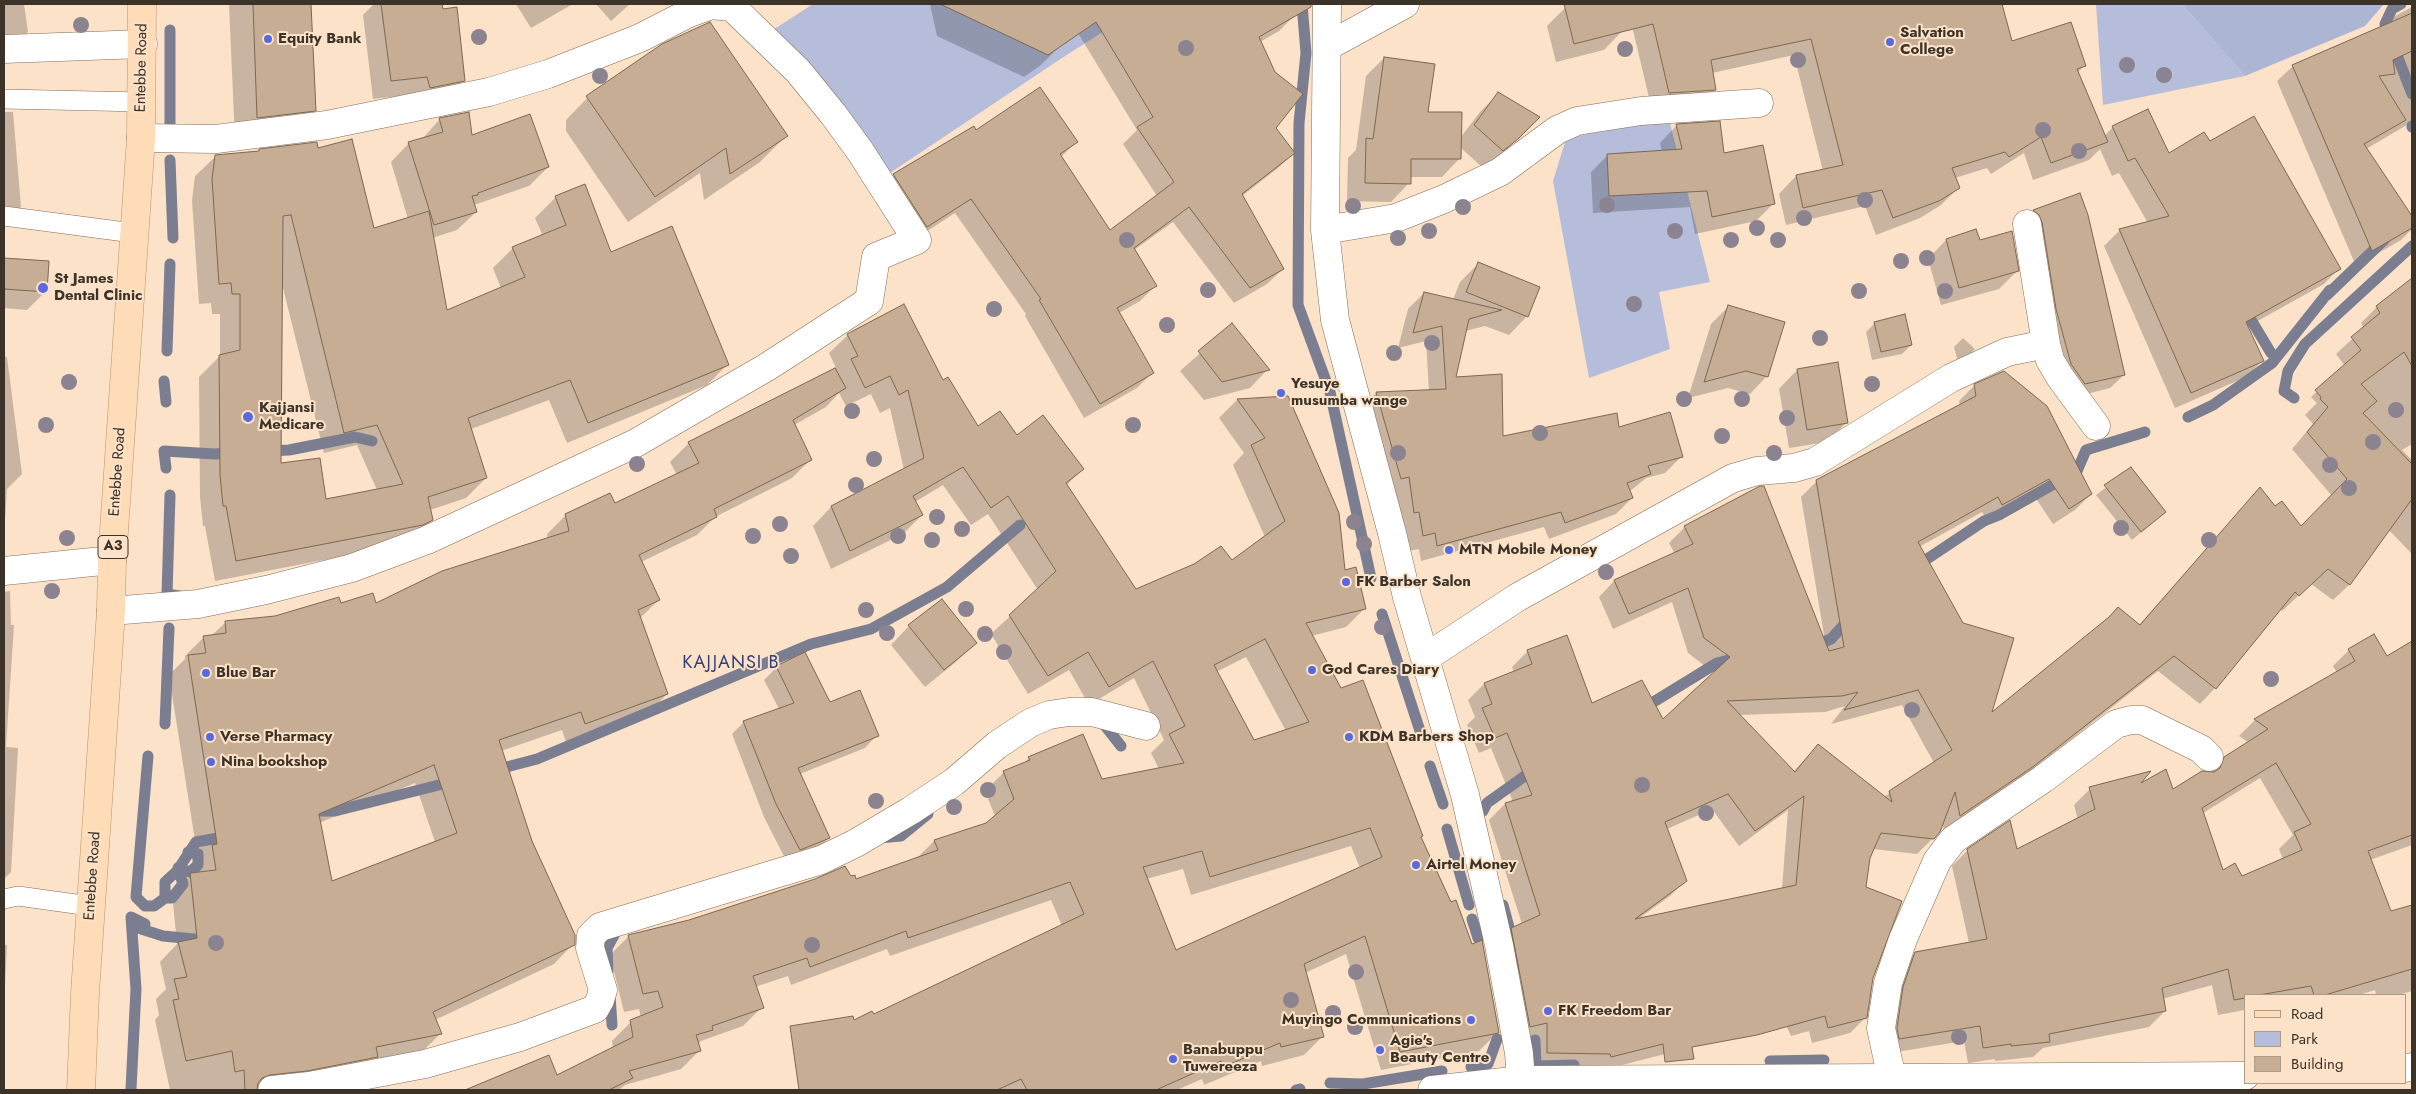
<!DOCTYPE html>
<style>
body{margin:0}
#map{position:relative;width:2416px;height:1094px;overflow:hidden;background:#fbe2c8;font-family:Jost,sans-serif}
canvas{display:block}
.frame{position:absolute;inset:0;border:5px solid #3b3228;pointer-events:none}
.legend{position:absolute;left:2244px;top:994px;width:162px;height:90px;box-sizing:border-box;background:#fbe2c8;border:1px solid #ae9c88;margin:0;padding:6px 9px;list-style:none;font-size:15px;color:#3b3228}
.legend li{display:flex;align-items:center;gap:10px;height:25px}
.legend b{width:25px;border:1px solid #ae9c88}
</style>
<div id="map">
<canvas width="2416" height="1094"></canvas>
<div class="frame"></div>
<ul class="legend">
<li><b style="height:6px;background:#ffdcb8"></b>Road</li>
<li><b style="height:14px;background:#b6bddb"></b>Park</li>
<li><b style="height:14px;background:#c6ad94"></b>Building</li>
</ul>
</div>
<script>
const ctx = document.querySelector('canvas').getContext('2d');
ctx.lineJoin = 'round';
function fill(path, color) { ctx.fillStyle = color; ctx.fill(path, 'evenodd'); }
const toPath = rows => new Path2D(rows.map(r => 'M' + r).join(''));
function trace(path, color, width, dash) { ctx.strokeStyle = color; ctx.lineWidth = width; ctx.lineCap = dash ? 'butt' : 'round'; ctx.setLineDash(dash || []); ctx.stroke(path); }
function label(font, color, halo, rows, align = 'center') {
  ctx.font = font + ' Jost,sans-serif'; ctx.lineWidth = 4; ctx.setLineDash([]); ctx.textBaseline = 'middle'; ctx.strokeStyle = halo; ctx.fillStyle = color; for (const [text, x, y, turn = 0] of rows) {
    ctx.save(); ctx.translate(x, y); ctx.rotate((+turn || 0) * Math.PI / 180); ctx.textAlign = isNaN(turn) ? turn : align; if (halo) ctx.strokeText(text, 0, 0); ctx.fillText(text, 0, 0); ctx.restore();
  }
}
fill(toPath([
 [813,4,1113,4,1123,19,1062,58,881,179,860,152,835,140,762,37],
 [2096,4,2182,4,2245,76,2103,105],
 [1668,115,1710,282,1659,292,1670,349,1589,378,1553,181,1566,139]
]), '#b6bddb');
fill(toPath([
 [2182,4,2384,4,2365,26,2245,76]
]), '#acb5d4');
fill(toPath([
 [4,4,24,4,28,32,8,52,4,52],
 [229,4,310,4,314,110,291,133,235,140],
 [374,4,441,4,464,80,446,99,409,95,373,99,363,15],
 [516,4,573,4,531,28],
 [596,4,630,4,611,21],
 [930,4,1058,4,1064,42,1041,65,1024,77,937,36],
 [1078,4,1287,4,1294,16,1279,31,1260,42,1275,127,1294,153,1278,168,1242,196,1283,269,1267,284,1234,303,1173,222,1134,250,1155,286,1140,301,1119,313,1153,372,1137,388,1084,418,1025,316,1026,314,955,213,912,241,879,191,894,175,975,132,1076,142,1061,157,1110,232,1157,196,1123,144,1137,130,1067,15],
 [1580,4,1615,4,1622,31,1604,50,1556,62,1547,26,1566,7],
 [1653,4,1978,4,1973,9,1853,58,2084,66,2077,73,2104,136,2113,127,2169,155,2209,143,2339,268,2324,284,2247,327,2262,361,2246,377,2175,408,2104,246,2120,230,2148,223,2119,173,2112,176,2100,149,2089,160,2033,180,2024,153,1991,174,1987,168,1955,178,1959,187,1941,205,1920,218,1876,235,1865,206,1786,225,1779,194,1796,176,1823,171,1794,55,1712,73,1715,90,1697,107,1652,110,1631,22,1649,5],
 [2412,7,2412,122,2366,149,2412,218,2412,229,2401,240,2356,266,2277,81,2293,66,2378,29,2386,21],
 [1384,58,1427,113,1460,138,1480,112,1499,93,1538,118,1498,158,1483,168,1460,147,1460,158,1442,177,1409,177,1409,183,1391,202,1347,201,1348,158,1356,150,1366,76],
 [592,93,787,135,760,162,704,200,700,173,628,222,566,131,566,120],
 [4,112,13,112,21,207,4,224],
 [440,119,471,137,548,167,529,186,474,205,476,212,457,230,432,238,446,312,501,288,493,268,513,248,543,236,535,218,556,197,610,253,728,364,707,385,567,443,549,400,471,429,486,478,466,498,430,510,432,520,411,540,401,545,215,581,205,526,203,526,200,497,199,377,220,356,220,314,212,314,211,303,199,304,192,200,195,176,216,156,257,153,259,151,317,150,373,230,408,219,391,162,409,143,422,139],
 [282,284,324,453,357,445,377,490,325,500,280,465],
 [1677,125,1722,154,1774,203,1756,221,1695,234,1690,207,1593,213,1591,172,1608,155,1662,152,1660,143],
 [2079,195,2124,375,2110,388,2071,398,2020,224,2033,211],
 [1975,231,1979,241,2017,271,1999,289,1941,305,1928,259,1946,240],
 [4,259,48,262,46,291,27,310,4,308],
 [1479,263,1527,316,1509,335,1485,326,1465,331,1454,378,1502,438,1618,428,1681,457,1665,473,1646,478,1629,492,1632,498,1616,514,1549,539,1544,527,1421,561,1419,549,1408,551,1360,409,1376,393,1429,391,1426,341,1398,348,1408,309,1424,293,1453,300,1460,282],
 [2412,280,2412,444,2402,450,2412,460,2412,554,2389,530,2349,585,2333,600,2311,584,2282,611,2280,608,2215,688,2200,704,2158,671,2017,782,1944,831,1942,821,1933,838,1917,854,1873,849,1869,857,1865,888,1872,978,1866,1017,1850,1033,1812,1043,1809,1031,1791,1036,1785,1023,1595,1072,1532,1068,1532,1038,1514,1042,1496,945,1512,929,1522,924,1489,820,1505,804,1513,802,1491,748,1479,753,1467,725,1475,717,1468,700,1484,684,1514,672,1512,667,1528,651,1592,705,1662,721,1714,673,1688,653,1672,602,1613,629,1599,597,1614,581,1675,554,1669,543,1685,527,1825,641,1801,497,1817,481,1960,406,1959,401,1975,385,2091,494,2075,510,2053,524,2033,494,1986,519,1982,512,1919,547,1990,715,2138,626,2260,489,2275,508,2300,528,2332,496,2292,449,2313,424,2305,415,2317,403,2311,397,2345,366,2336,354,2364,328,2361,323,2377,307],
 [1902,705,1934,763,1884,797,1818,745,1793,772,1739,715,1825,712,1845,706,1831,724],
 [1712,809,1739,846,1788,810,1782,889,1638,919,1670,896,1686,880,1667,829],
 [1728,307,1767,376,1750,394,1728,388,1688,398,1711,324],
 [1875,323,1911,345,1902,354,1872,360,1866,332],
 [1232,325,1268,369,1250,388,1204,400,1180,371],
 [848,335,942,382,978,428,1016,437,1082,469,1066,486,1135,591,1231,562,1265,537,1233,465,1244,453,1219,418,1237,400,1287,397,1344,571,1365,608,1346,627,1311,636,1420,838,1498,1032,1479,1051,1381,1070,1346,954,1305,973,1323,1036,1304,1055,1262,1066,1261,1061,1204,1085,1202,1079,1177,1090,818,1090,792,1042,811,1024,853,1022,873,1015,1062,926,1051,900,890,956,887,949,791,985,788,976,755,987,762,1007,743,1026,701,1041,698,1044,700,1050,681,1069,625,1085,619,1090,468,1090,548,1056,556,1077,613,1048,612,1041,631,1022,641,1017,639,1009,624,1012,610,955,629,936,850,878,855,881,916,859,934,841,986,824,995,816,985,791,1004,772,1023,764,1029,758,1102,780,1159,769,1151,753,1164,740,1134,678,1089,705,1069,670,1028,694,991,634,1038,590,988,514,971,525,943,485,915,502,922,515,903,534,831,569,813,526,831,507,904,470,890,408,880,413,871,394,846,406,839,393,826,407,794,425,811,459,792,478,715,517,697,535,641,562,659,600,640,618,667,694,648,713,566,742,562,730,501,751,531,841,573,944,554,964,435,1020,440,1034,421,1053,275,1090,170,1090,155,1020,159,1015,156,999,166,989,160,962,177,944,172,893,191,874,195,873,193,865,198,860,169,675,185,659,185,656,204,637,211,636,226,622,276,618,340,604,375,605,548,539,547,534,566,515,614,505,677,475,670,462,689,443,836,368,829,353],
 [1246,657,1286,731,1253,741,1216,672],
 [415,783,435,842,331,882,319,823],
 [1351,846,1360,868,1176,952,1146,879,1183,869,1191,895],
 [1963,338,1975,349,1967,357,1958,362,1954,347],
 [4,357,7,357,22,474,7,489,4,535],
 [1837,364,1846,423,1827,442,1789,448,1779,389,1797,370],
 [2131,469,2164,512,2132,540,2096,495],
 [10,591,11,625,14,625,6,747,18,748,11,872,4,879,4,592],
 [909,626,976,643,957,661,925,687,891,645],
 [2374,636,2394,776,2412,779,2412,845,2370,860,2390,912,2412,907,2412,991,2398,995,2376,995,2375,990,2359,995,2245,995,2245,1010,2218,1015,2212,985,2162,999,2165,1011,2149,1027,2043,1048,2033,1057,1995,1061,1995,1059,1968,1063,1964,1041,1884,1054,1899,970,1916,953,1969,943,1952,866,1968,850,2016,851,2078,820,2074,805,2090,789,2136,787,2172,791,2210,773,2225,758,2249,743,2239,736,2255,720,2337,673,2333,666,2349,650],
 [2260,778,2293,835,2279,849,2283,859,2241,878,2222,871,2203,813],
 [777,667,877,735,865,748,800,774,829,838,816,850,787,862,764,817,732,734,744,722,779,709,764,680],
 [4,945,7,945,4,1003]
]), '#0003');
trace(toPath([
 [1302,4,1306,53,1299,123,1298,305,1330,392,1371,578],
 [2401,4,2392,9,2385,24,2412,94],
 [170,30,170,127],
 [2412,126,2412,127],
 [170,160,173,238],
 [2327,295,2384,240],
 [2244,308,2271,353],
 [167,351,170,264],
 [164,381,166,402],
 [2294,398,2284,391,2288,371,2305,344,2412,246],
 [2188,417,2213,405,2272,363,2330,290],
 [267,451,289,450,355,437,372,441],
 [166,468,164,451,215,454,234,453],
 [170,495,167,594,180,596],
 [1915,567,1984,521,1999,515,2077,471,2086,450,2145,432],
 [1382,614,1420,731],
 [1813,646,1831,639,1851,617],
 [1642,709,1717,663,1740,657],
 [1099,718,1121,746],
 [165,724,169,628],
 [148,756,136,897,145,906,154,906,165,898,165,882,177,871,196,842,229,836],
 [1430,766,1443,804],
 [495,770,537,759,811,644,871,629,947,587,1020,525],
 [312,811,335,811,455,781],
 [1483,811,1487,803,1536,768],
 [1447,829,1469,905],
 [879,838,901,836,928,814],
 [179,867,178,868,190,872,198,865,198,854,188,852],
 [165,898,172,898,183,884,178,868],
 [1503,905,1519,964],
 [1472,919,1478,938],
 [132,926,163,936,205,940],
 [608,972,607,948,619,926],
 [610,995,612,1025],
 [1535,1040,1536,1066,1574,1065],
 [1770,1061,1824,1060],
 [1471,1067,1488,1064,1497,1039],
 [1330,1083,1363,1084,1442,1071],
 [131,1089,136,989,131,917,145,924],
 [1296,1090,1300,1089]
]), '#7b7e90', 11);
const building = toPath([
 [253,4,311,4,316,111,257,118,253,4],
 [381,4,442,4,443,9,457,7,465,81,430,88,427,77,391,81,381,4],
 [940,4,1311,4,1311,7,1259,37,1275,72,1303,94,1276,128,1295,153,1242,194,1284,269,1250,288,1189,207,1134,248,1157,286,1117,308,1154,373,1100,404,1039,300,1041,299,971,199,927,227,893,174,974,126,976,130,1040,87,1078,142,1060,154,1110,230,1174,182,1137,127,1153,117,1096,22,1048,55,940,4],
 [1564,4,2002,4,2012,41,2071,22,2086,66,2077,69,2108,142,2051,163,2041,137,2009,157,2005,152,1952,168,1960,188,1939,201,1893,218,1882,190,1803,208,1796,175,1843,165,1811,39,1711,60,1716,90,1669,93,1653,24,1574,44,1564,4],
 [2412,13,2412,51,2393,60,2395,74,2379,76,2406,120,2364,144,2412,216,2412,228,2372,251,2292,65,2412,13],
 [710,22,788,136,730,174,726,148,655,197,586,96,662,44,710,22],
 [1384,57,1435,64,1428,112,1462,112,1461,159,1411,159,1411,184,1365,183,1366,138,1373,139,1384,57],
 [1498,92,1540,117,1518,139,1503,151,1474,125,1498,92],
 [2148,109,2169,153,2204,132,2210,141,2254,116,2341,269,2246,322,2264,361,2191,393,2119,229,2169,216,2135,158,2128,161,2112,126,2148,109],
 [469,112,472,135,530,114,549,167,478,193,478,195,472,196,477,212,434,225,408,142,443,132,439,118,469,112],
 [1720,121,1724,153,1763,145,1775,204,1712,217,1707,191,1609,196,1607,154,1682,149,1676,124,1720,121],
 [352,139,374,228,429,211,447,310,525,277,512,247,566,225,555,196,585,184,611,252,672,226,729,365,588,423,570,380,468,418,487,478,428,497,433,520,423,525,236,561,226,506,223,506,220,475,219,355,240,350,240,294,232,294,231,283,219,284,212,179,215,155,259,151,259,149,317,142,318,148,352,139],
 [291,215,344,433,377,425,403,484,326,499,320,458,281,463,283,216,291,215],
 [2080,193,2088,215,2125,375,2085,384,2071,364,2056,309,2042,222,2039,215,2033,210,2080,193],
 [1976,229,1980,240,2012,231,2019,271,1959,288,1946,239,1976,229],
 [4,258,49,261,47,292,4,289,4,258],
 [1478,262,1540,287,1528,317,1466,292,1478,262],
 [2412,278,2412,366,2404,352,2361,384,2377,401,2363,413,2412,464,2412,499,2350,585,2328,569,2299,596,2295,592,2216,689,2174,656,2034,766,1960,816,1955,792,1940,832,1934,839,1881,833,1870,858,1866,887,1902,901,1873,978,1867,1018,1828,1028,1825,1016,1757,1035,1692,1047,1694,1059,1665,1062,1663,1044,1611,1057,1610,1054,1547,1053,1547,1023,1530,1027,1511,928,1540,915,1505,803,1532,795,1507,733,1495,738,1482,708,1492,704,1484,683,1532,664,1527,650,1567,635,1592,703,1642,680,1663,719,1730,657,1704,638,1688,588,1629,614,1614,580,1693,544,1684,526,1760,486,1764,486,1829,651,1844,647,1816,480,1976,396,1974,384,2004,371,2047,406,2092,494,2069,509,2049,479,2002,505,1998,497,1918,542,1963,623,2014,638,1992,712,2109,617,2118,607,2140,625,2260,487,2275,506,2282,501,2301,526,2347,479,2307,432,2328,407,2320,399,2321,397,2315,390,2361,350,2351,337,2380,313,2376,306,2412,278],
 [1918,690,1952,750,1889,791,1892,802,1818,744,1795,772,1727,701,1842,696,1858,692,1844,710,1918,690],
 [1728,794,1755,831,1804,796,1796,885,1635,919,1687,881,1665,822,1728,794],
 [1424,292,1502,310,1469,319,1456,377,1502,374,1503,436,1617,413,1619,427,1670,412,1683,457,1648,466,1651,474,1627,483,1633,498,1565,523,1561,512,1437,546,1435,533,1423,536,1419,512,1414,513,1409,477,1401,479,1376,392,1446,389,1442,326,1413,333,1424,292],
 [904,304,943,380,948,377,978,426,1000,411,1017,435,1043,415,1084,469,1066,483,1136,589,1194,564,1221,546,1232,560,1285,521,1251,445,1265,438,1237,399,1288,396,1339,513,1345,570,1356,567,1366,609,1306,623,1341,688,1363,680,1423,836,1421,837,1451,902,1456,900,1472,944,1482,940,1499,1033,1400,1052,1365,936,1304,964,1324,1037,1281,1047,1280,1043,1223,1067,1221,1061,1156,1090,1027,1090,1021,1079,997,1090,799,1090,790,1026,853,1016,854,1020,872,1011,874,1014,1084,914,1070,882,908,938,906,931,810,967,807,958,753,976,764,1008,712,1026,713,1030,696,1035,701,1051,629,1071,633,1078,609,1090,465,1090,549,1055,557,1075,633,1037,630,1020,663,1007,658,991,643,994,628,935,689,920,815,879,845,866,851,876,855,875,856,879,938,850,934,840,986,823,1014,799,1003,771,1030,760,1028,757,1083,734,1102,779,1184,763,1169,734,1185,726,1153,661,1109,687,1088,652,1048,676,1009,615,1056,571,1008,496,991,508,963,467,913,496,923,515,850,551,831,506,924,458,908,390,899,395,890,376,865,388,851,359,858,356,847,334,904,304],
 [1265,639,1309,722,1254,740,1214,665,1265,639],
 [1370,828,1382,857,1176,950,1143,867,1202,851,1210,877,1370,828],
 [1728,305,1785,322,1768,377,1746,371,1704,382,1728,305],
 [1905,314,1912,345,1881,352,1874,322,1905,314],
 [1232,323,1270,370,1222,382,1198,351,1232,323],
 [1838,362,1848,423,1807,430,1797,369,1838,362],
 [835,368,846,388,793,420,812,460,714,509,717,517,639,555,660,600,638,610,668,694,585,724,581,712,499,740,532,841,575,935,575,945,433,1012,442,1034,376,1047,378,1057,307,1071,270,1075,262,1078,258,1083,257,1090,245,1090,244,1070,235,1072,232,1051,186,1061,173,1000,179,999,174,979,187,977,178,942,197,938,190,873,216,870,212,845,217,844,188,655,206,653,203,636,226,633,225,621,275,616,339,597,341,603,373,593,376,603,442,571,569,531,565,514,610,493,615,503,699,463,688,442,835,368],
 [434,765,457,833,332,881,319,814,434,765],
 [2131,467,2166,512,2141,532,2104,485,2131,467],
 [942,599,977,643,944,670,908,625,942,599],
 [2374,634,2387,656,2412,641,2412,835,2368,851,2391,911,2412,905,2412,969,2325,995,2314,995,2311,986,2259,995,2245,995,2245,998,2234,1000,2228,969,2162,988,2166,1011,2049,1034,2050,1042,2011,1046,2011,1044,1983,1048,1980,1026,1899,1039,1897,1028,1903,987,1915,952,1987,939,1967,849,2010,820,2017,849,2095,809,2089,787,2151,771,2141,783,2166,769,2173,789,2202,771,2214,772,2220,768,2224,757,2268,729,2254,719,2355,661,2348,649,2374,634],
 [2276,763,2311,824,2294,832,2302,850,2242,876,2235,863,2223,870,2202,808,2276,763],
 [805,652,830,702,860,690,879,736,798,768,830,838,800,850,776,804,743,721,794,703,776,666,805,652]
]);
fill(building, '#c6ad94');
trace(building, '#7d6750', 1);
const lane = toPath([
 [4,99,142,102],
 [4,216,133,233],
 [4,899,18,896,90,906]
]);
const street = toPath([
 [1327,4,1325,230,1335,320,1392,533,1407,597,1465,795,1499,945,1519,1053,1521,1080],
 [1328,46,1405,4],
 [4,49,143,44],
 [1325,230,1396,218,1444,199,1500,172,1557,130,1577,121,1641,111,1759,103],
 [2046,344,2050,360,2060,377,2096,426],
 [4,571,112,560],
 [111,611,198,604,266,590,352,568,427,540,634,444,767,367,869,301,876,257,917,240,860,151,833,114,798,71,732,7,711,5,689,13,640,38,548,74,489,92,327,125,216,139,141,138],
 [1425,658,1518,597,1733,478,1757,471,1794,468,1815,462,1951,378,2007,352,2046,344,2027,224],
 [1892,1079,1881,1028,1888,983,1903,939,1937,861,1953,840,2043,779,2116,724,2131,720,2142,720,2201,749,2209,757],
 [272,1090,309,1086,425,1064,520,1037,595,1009,600,1000,603,990,590,948,591,936,600,927,821,860,856,843,910,811,954,782,997,745,1030,723,1049,715,1069,712,1092,712,1146,726]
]);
const secondary = toPath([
 [2405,1068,2412,1067],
 [1432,1090,1521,1080,2245,1076]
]);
const primary = toPath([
 [81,1090,85,993,111,611,112,560,141,138,142,4]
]);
trace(lane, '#836c55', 20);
trace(street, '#836c55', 29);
trace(secondary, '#836c55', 29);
trace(primary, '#ba9266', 29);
trace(lane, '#fff', 19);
trace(street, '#fff', 28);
trace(secondary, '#fff', 28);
trace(primary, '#ffdcb8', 28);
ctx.fillStyle = '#8b8490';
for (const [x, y] of [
 [81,25],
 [479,37],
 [1186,48],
 [1625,49],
 [1798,60],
 [2127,65],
 [2164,75],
 [600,76],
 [2043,130],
 [2079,151],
 [1865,200],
 [1607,205],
 [1353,206],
 [1463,207],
 [1804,218],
 [1757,228],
 [1429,231],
 [1675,231],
 [1398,238],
 [1127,240],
 [1731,240],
 [1778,240],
 [1927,258],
 [1901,261],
 [1208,290],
 [1859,291],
 [1945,291],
 [1634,304],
 [994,309],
 [1167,325],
 [1820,338],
 [1432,343],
 [1394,353],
 [69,382],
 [1872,384],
 [1684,399],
 [1742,399],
 [2396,410],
 [852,411],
 [1787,418],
 [46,425],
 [1133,425],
 [1540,433],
 [1722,436],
 [2373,442],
 [1398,453],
 [1774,453],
 [874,459],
 [637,464],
 [2330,465],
 [856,485],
 [2349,488],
 [937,517],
 [1354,522],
 [780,524],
 [2121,528],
 [962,529],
 [753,536],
 [898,536],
 [67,538],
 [932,540],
 [2209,540],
 [1364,544],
 [791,556],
 [1606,572],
 [52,591],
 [966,609],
 [866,610],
 [1382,627],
 [887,633],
 [985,634],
 [1004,652],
 [2271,679],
 [1912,710],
 [1642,785],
 [988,790],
 [876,801],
 [954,807],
 [1706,813],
 [216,943],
 [812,945],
 [1356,972],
 [1291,1000],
 [1333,1013],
 [1355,1027],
 [1959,1037]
]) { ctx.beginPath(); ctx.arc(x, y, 8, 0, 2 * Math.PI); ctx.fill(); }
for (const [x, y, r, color] of [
 [268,39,5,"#5969e0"],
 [1890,42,5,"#5969e0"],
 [43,288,6,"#5969e0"],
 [1281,393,5,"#5969e0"],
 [248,417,6,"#5969e0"],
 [1449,550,5,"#5969e0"],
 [1346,582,5,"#5969e0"],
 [1312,670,5,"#5969e0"],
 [206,673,5,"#5969e0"],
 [210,737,5,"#5969e0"],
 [1349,737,5,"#5969e0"],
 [211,762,5,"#5969e0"],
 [1416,865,5,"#5969e0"],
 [1548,1011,5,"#5969e0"],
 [1471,1020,5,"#5969e0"],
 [1380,1050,5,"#5969e0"],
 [1173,1059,5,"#5969e0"]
]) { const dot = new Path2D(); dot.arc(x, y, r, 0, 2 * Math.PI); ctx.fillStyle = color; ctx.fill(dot); trace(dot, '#fbe2c8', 2); }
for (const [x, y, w] of [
 [113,547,30]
]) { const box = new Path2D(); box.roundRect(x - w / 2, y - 11.5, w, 23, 4); ctx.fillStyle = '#fbe2c8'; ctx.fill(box); trace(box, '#3b3228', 1); }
label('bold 14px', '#3b3228', null, [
 ["A3",113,547]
]);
label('bold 15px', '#3b3228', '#fbe2c8', [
 ["Salvation",1900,33],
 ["College",1900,50],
 ["Equity Bank",278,39],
 ["St James",54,279],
 ["Dental Clinic",54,296],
 ["Yesuye",1291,384],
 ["musumba wange",1291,401],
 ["Kajjansi",259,408],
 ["Medicare",259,425],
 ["MTN Mobile Money",1459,550],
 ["FK Barber Salon",1356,582],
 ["God Cares Diary",1322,670],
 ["Blue Bar",216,673],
 ["Verse Pharmacy",220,737],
 ["KDM Barbers Shop",1359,737],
 ["Nina bookshop",221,762],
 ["Airtel Money",1426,865],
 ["FK Freedom Bar",1558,1011],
 ["Muyingo Communications",1461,1020,"right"],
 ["Agie's",1390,1041],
 ["Beauty Centre",1390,1058],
 ["Banabuppu",1183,1050],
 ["Tuwereeza",1183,1067]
], 'left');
label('15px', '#3b3228', '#fbe2c8', [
 ["Entebbe Road",142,68,-89],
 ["Entebbe Road",118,472,-86],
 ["Entebbe Road",93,876,-86]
]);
ctx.letterSpacing = '1px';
label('18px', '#333d78', '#fbe2c8', [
 ["KAJJANSI B",731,664]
]);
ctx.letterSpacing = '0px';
</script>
